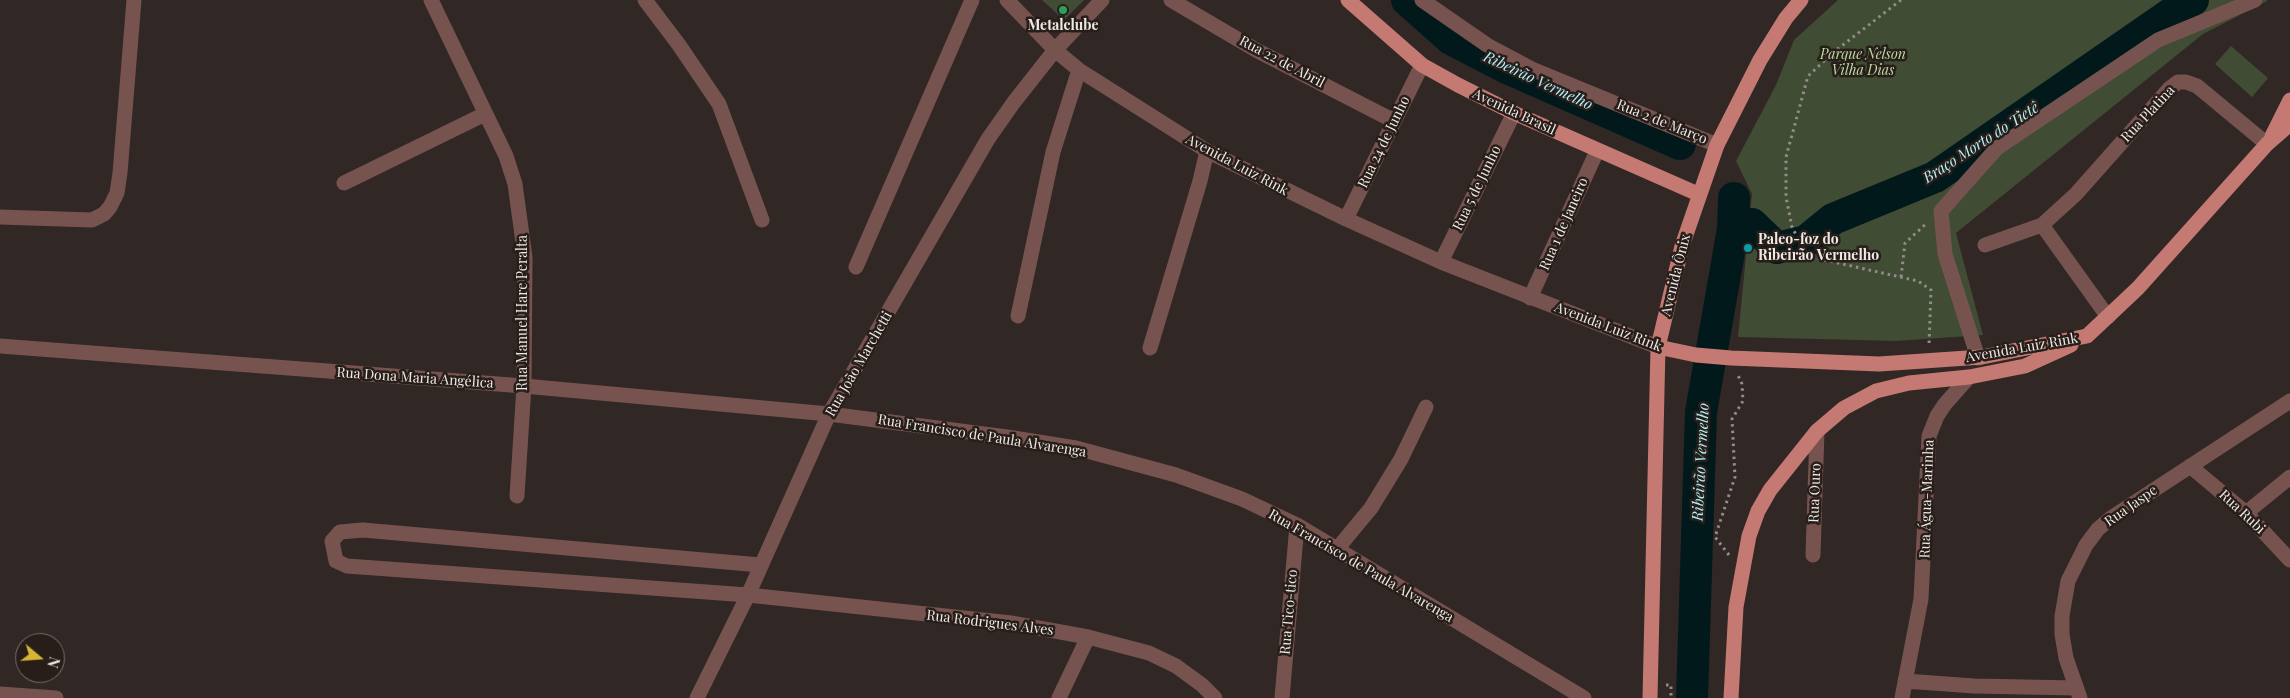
<!DOCTYPE html>
<meta charset="utf-8">
<style>
body{margin:0}
#map{position:relative;width:2290px;height:698px;overflow:hidden;background:#312724;font-family:"Playfair Display",serif}
canvas{display:block}
.north{position:absolute;left:15px;top:633px;width:50px;height:50px;box-sizing:border-box;background:#271e1a;border:1px solid #776f6c;border-radius:50%;rotate:108deg;font-size:14px;font-weight:700;line-height:20px;text-align:center;color:#efe9e6}
.north::after{content:'';display:block;margin:auto;width:18px;height:22px;background:#d6b534;clip-path:polygon(50% 0,100% 100%,50% 72%,0 100%)}
</style>
<div id="map">
<canvas width="2290" height="698"></canvas>
<div class="north">N</div>
</div>
<script>
const ctx = document.querySelector('canvas').getContext('2d');
ctx.lineJoin = 'round';
function fill(path, color) { ctx.fillStyle = color; ctx.fill(path, 'evenodd'); }
const toPath = rows => new Path2D(rows.map(r => 'M' + r).join(''));
function trace(path, color, width, dash) { ctx.strokeStyle = color; ctx.lineWidth = width; ctx.lineCap = dash ? 'butt' : 'round'; ctx.setLineDash(dash || []); ctx.stroke(path); }
function label(font, color, halo, rows, align = 'center') {
  ctx.font = font + ' "Playfair Display",serif'; ctx.lineWidth = 5; ctx.setLineDash([]); ctx.textBaseline = 'middle'; ctx.strokeStyle = halo; ctx.fillStyle = color; for (const [text, x, y, turn = 0] of rows) {
    ctx.save(); ctx.translate(x, y); ctx.rotate((+turn || 0) * Math.PI / 180); ctx.textAlign = isNaN(turn) ? turn : align; if (halo) ctx.strokeText(text, 0, 0); ctx.fillText(text, 0, 0); ctx.restore();
  }
}
fill(toPath([
 [1042,0,1084,0,1064,20],
 [1838,0,2267,0,2267,1,2203,34,1956,233,1983,335,1896,341,1738,337,1752,194,1736,161,1776,85,1794,40],
 [2231,46,2268,78,2252,97,2215,64]
]), '#414c35');
trace(toPath([
 [1407,0,1451,39,1505,67,1680,144],
 [1733,229,1752,224,1777,248,1806,241,1833,219,1935,177,2179,8,2193,0],
 [1692,698,1701,412,1733,229,1734,198]
]), '#02191c', 32);
trace(toPath([
 [1901,0,1835,51,1808,76,1786,157,1786,197,1792,227,1807,256,1918,281,1931,290,1929,345],
 [1901,277,1905,243,1927,223],
 [1729,555,1715,537,1735,477,1732,419,1743,401,1742,384,1737,373],
 [1666,685,1671,685,1671,698]
]), '#948c89', 3, [2.5, 4]);
trace(toPath([
 [431,0,506,156,515,184,525,257,524,386,517,496],
 [645,0,679,45,719,104,762,220],
 [1007,0,1055,50,1079,70,1207,151,1346,219,1441,262,1658,347],
 [1171,0,1256,50,1394,121],
 [1422,0,1487,45,1534,70,1717,145],
 [344,183,485,114],
 [0,217,92,220,104,214,110,207,117,193,120,173,134,0],
 [1346,219,1422,65],
 [2042,225,2108,317],
 [1985,245,2042,225,2076,194,2169,89,2178,82,2186,82,2197,86,2267,144],
 [1441,262,1514,113],
 [856,267,972,0],
 [1530,298,1597,151],
 [1018,316,1053,152,1079,70],
 [0,346,524,386,829,414,1007,437,1076,448,1176,475,1242,499,1297,525,1584,698],
 [1150,348,1200,181,1207,151],
 [1978,358,1945,254,1941,211,1997,148,2158,40,2255,0],
 [2190,466,2246,513,2290,560],
 [2246,513,2290,477],
 [1337,549,1371,508,1401,459,1426,407],
 [1813,555,1817,431],
 [760,565,363,530,340,532,332,541,336,561,347,566,748,595,1011,623,1088,637,1149,653,1176,666,1202,685,1215,698],
 [1905,681,1974,686,2076,688],
 [0,694,56,698],
 [697,698,748,595,829,414,988,139,1014,102,1055,50,1102,0],
 [1059,698,1088,637],
 [1282,698,1297,525],
 [1902,698,1921,599,1929,436,1937,416,1945,404,1969,377],
 [2080,698,2066,658,2062,634,2062,616,2068,581,2086,545,2098,529,2111,518,2290,401]
]), '#77534f', 15);
trace(toPath([
 [1348,0,1422,65,1458,85,1514,113,1698,194],
 [2272,136,2290,100],
 [1658,347,1696,355,1731,358,1879,364,1982,357,2087,336,2138,288,2267,144,2290,124],
 [1650,698,1658,347,1668,305,1682,246,1717,145,1760,60,1786,18,1801,0],
 [1731,698,1736,607,1749,536,1758,511,1770,490,1817,431,1844,408,1876,391,1909,383,1969,377,2025,366,2071,345]
]), '#c47a72', 15);
for (const [x, y, r, color] of [
 [1063,10,5,"#2e9e5b"],
 [1748,248,5,"#0f9aa8"]
]) { const dot = new Path2D(); dot.arc(x, y, r, 0, 2 * Math.PI); ctx.fillStyle = color; ctx.fill(dot); trace(dot, '#271e1a', 2); }
label('bold 14px', '#efe9e6', '#271e1a', [
 ["Metalclube",1063,26],
 ["Paleo-foz do",1758,240,"left"],
 ["Ribeirão Vermelho",1758,256,"left"]
]);
label('italic 14px', '#bed9a1', '#271e1a', [
 ["Parque Nelson",1863,55],
 ["Vilha Dias",1863,71]
]);
label('14px', '#efe9e6', '#271e1a', [
 ["Rua 22 de Abril",1282,62,28],
 ["Avenida Brasil",1514,112,25],
 ["Rua Platina",2148,114,-47],
 ["Rua 2 de Março",1662,122,22],
 ["Rua 24 de Junho",1384,142,-64],
 ["Avenida Luiz Rink",1237,165,28],
 ["Rua 5 de Junho",1477,188,-64],
 ["Rua 1 de Janeiro",1564,224,-66],
 ["Avenida Ônix",1676,275,-76],
 ["Rua Manuel Hare Peralta",523,313,-90],
 ["Avenida Luiz Rink",1608,327,21],
 ["Avenida Luiz Rink",2022,348,-10],
 ["Rua João Marchetti",859,364,-60],
 ["Rua Dona Maria Angélica",415,378,4],
 ["Rua Francisco de Paula Alvarenga",982,436,9],
 ["Rua Ouro",1815,493,-88],
 ["Rua Água-Marinha",1927,499,-88],
 ["Rua Jaspe",2131,506,-35],
 ["Rua Rubi",2242,512,43],
 ["Rua Francisco de Paula Alvarenga",1361,566,30],
 ["Rua Tico-tico",1289,612,-85],
 ["Rua Rodrigues Alves",990,623,7]
]);
label('italic 15px', '#b2f1fa', '#271e1a', [
 ["Ribeirão Vermelho",1538,81,25],
 ["Braço Morto do Tietê",1981,143,-33],
 ["Ribeirão Vermelho",1701,462,-87]
]);
</script>
